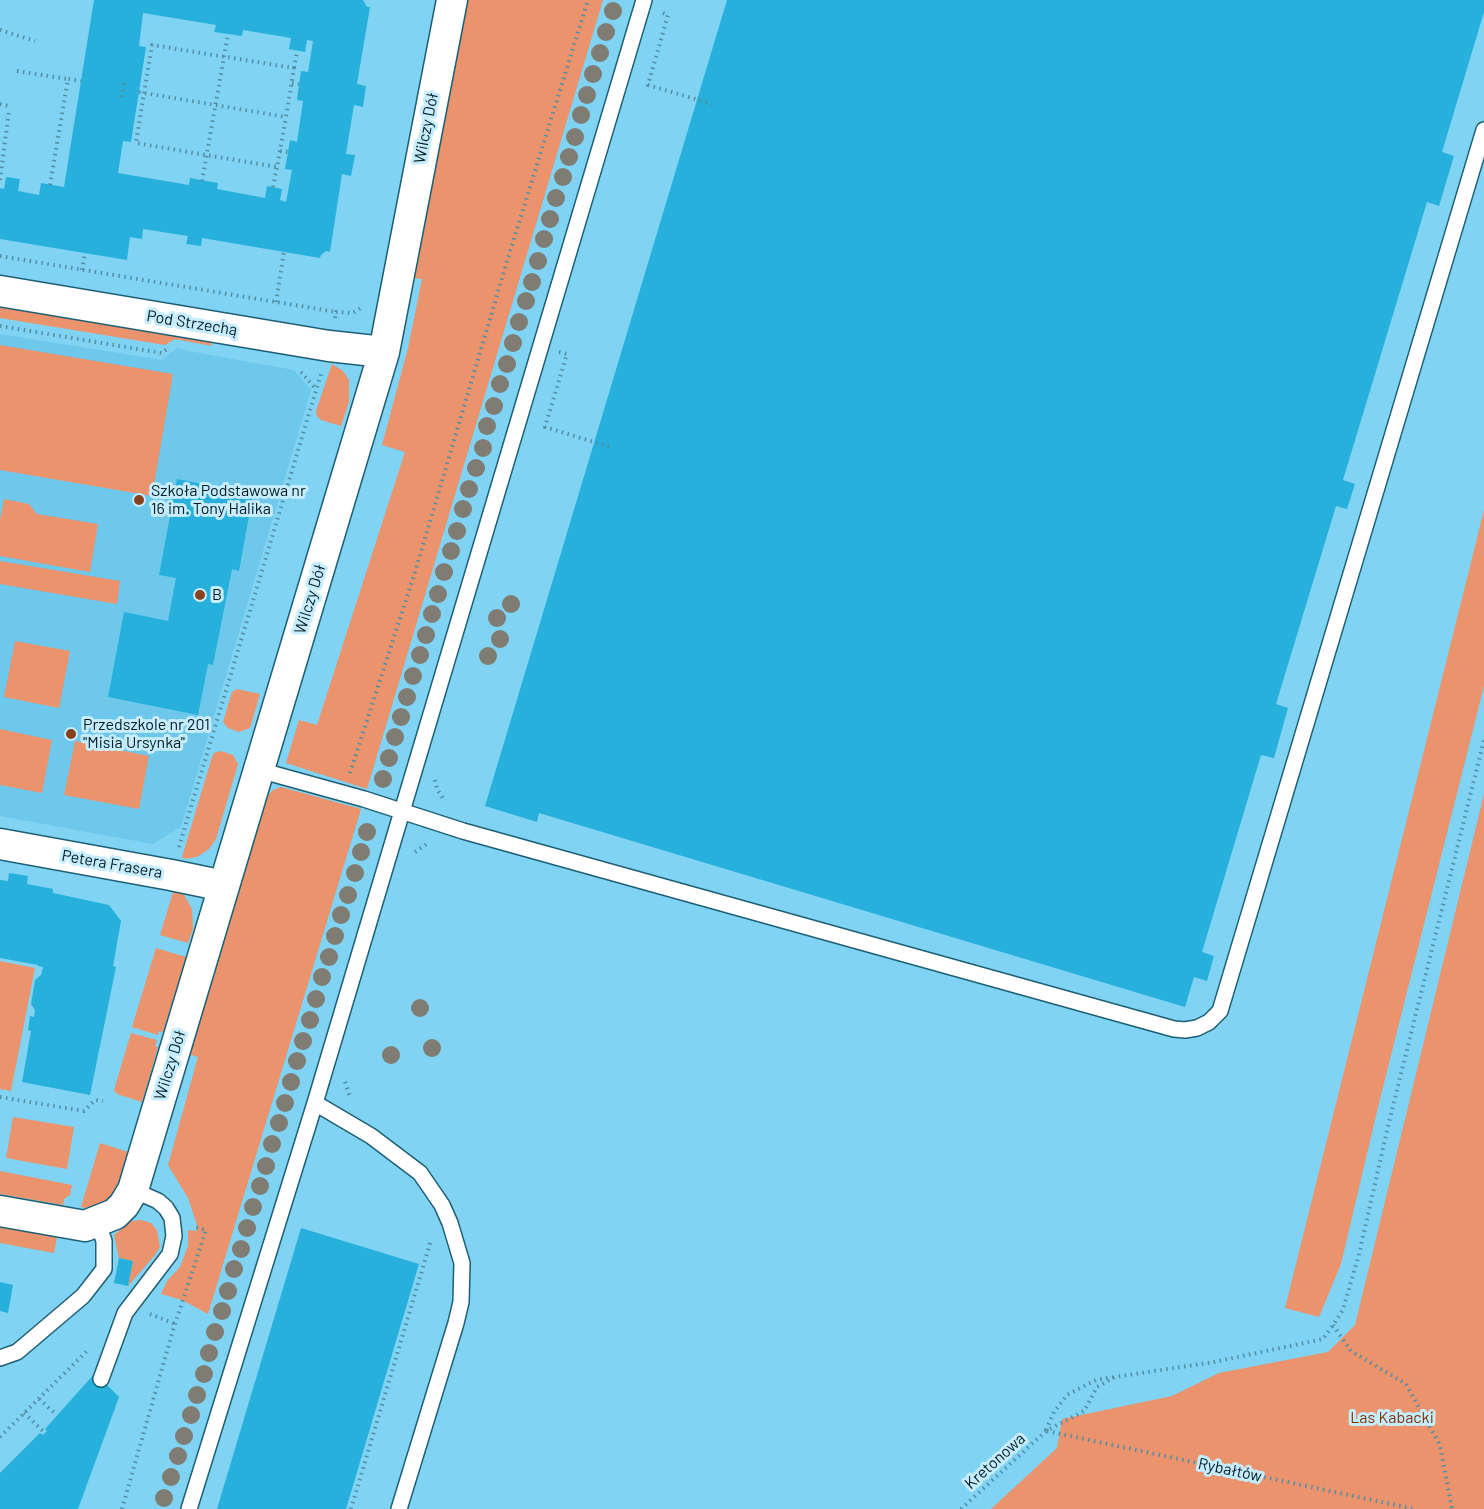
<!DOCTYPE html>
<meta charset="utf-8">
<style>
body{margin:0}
canvas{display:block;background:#80d3f2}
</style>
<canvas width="1484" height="1509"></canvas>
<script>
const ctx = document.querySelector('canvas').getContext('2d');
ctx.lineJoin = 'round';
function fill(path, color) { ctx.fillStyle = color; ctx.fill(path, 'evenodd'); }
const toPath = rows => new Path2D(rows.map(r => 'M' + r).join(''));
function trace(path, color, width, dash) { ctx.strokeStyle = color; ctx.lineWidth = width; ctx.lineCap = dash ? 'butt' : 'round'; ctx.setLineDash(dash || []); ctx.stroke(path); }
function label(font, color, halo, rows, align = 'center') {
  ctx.font = font + ' Barlow,sans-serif'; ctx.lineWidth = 6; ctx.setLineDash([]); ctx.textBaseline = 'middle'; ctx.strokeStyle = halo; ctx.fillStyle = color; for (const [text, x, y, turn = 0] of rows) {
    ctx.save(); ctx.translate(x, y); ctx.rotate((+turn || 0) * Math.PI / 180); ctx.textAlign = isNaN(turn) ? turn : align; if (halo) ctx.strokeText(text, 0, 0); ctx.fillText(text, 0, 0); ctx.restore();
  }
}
fill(toPath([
 [0,334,162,360,177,348,189,351,294,370,311,390,181,827,153,844,0,816]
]), '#6dc8ec');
fill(toPath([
 [465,0,603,0,367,789,286,763,299,720,317,725,405,452,382,445,408,348,422,279,413,278],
 [0,306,210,341,212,346,175,339,165,345,0,318],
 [0,345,173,374,152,496,0,470],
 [332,364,343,371,349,380,349,402,341,426,321,420,317,416,316,411],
 [4,499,29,504,37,514,98,524,90,572,0,556,0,520],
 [1484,510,1484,686,1379,1103,1341,1264,1319,1317,1285,1308],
 [0,561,120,581,117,604,0,584],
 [15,641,70,651,59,708,4,697],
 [237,689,260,694,250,728,239,732,228,728,223,722,232,692],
 [0,729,52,740,42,793,0,785],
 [75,741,149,756,139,809,64,795],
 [221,751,233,755,238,764,216,839,209,849,197,857,185,859,182,857,212,757,214,753],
 [281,787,361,809,208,1314,182,1300,161,1294,167,1281,180,1267,188,1246,188,1230,197,1231,197,1225,188,1198,168,1165,198,1057,188,1054,266,798,273,790],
 [1484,794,1484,1509,991,1509,1057,1448,1062,1419,1172,1396,1219,1373,1328,1352,1355,1325],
 [174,889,183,893,192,909,193,929,188,943,160,935],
 [156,948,186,957,163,1032,159,1031,158,1035,132,1027],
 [0,961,35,968,11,1091,0,1089],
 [131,1033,157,1040,155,1046,158,1047,142,1102,117,1094,114,1090],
 [13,1117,74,1127,67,1169,6,1158],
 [100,1143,128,1152,117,1186,111,1196,102,1203,86,1208,81,1207],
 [0,1171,72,1185,70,1195,64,1199,63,1205,0,1194],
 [141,1220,151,1223,157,1230,160,1247,155,1255,128,1286,133,1261,119,1258,114,1235,131,1221],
 [0,1227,57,1237,54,1253,0,1243]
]), '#ea936c');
fill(toPath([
 [94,0,363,0,367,7,370,7,357,84,366,86,363,107,354,105,346,154,355,155,351,176,342,174,330,252,326,251,321,255,320,258,202,238,201,246,186,244,188,236,143,229,142,239,130,237,127,260,0,239,0,188,4,189,6,177,20,179,18,191,39,195,41,183,64,187],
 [143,13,216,25,214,32,242,36,243,30,291,38,289,49,305,52,307,40,313,41,308,72,301,71,297,100,303,101,297,142,290,140,288,152,285,169,292,170,286,202,280,200,282,189,267,186,265,198,217,189,218,183,190,178,189,185,118,173,123,141,131,142,146,47,139,46],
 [727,0,1484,0,1484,12,1442,152,1454,156,1439,206,1427,202,1343,480,1355,484,1347,509,1336,506,1276,704,1288,708,1274,758,1261,755,1202,952,1214,956,1207,981,1194,977,1185,1007,539,813,537,822,485,806],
 [177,479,253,494,239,571,232,569,213,665,208,664,198,715,108,697,124,612,168,621,176,578,159,575],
 [9,873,28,876,27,884,53,889,53,893,109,905,121,921,113,966,116,967,90,1095,22,1082,31,1031,28,1030,30,1016,34,1017,35,1010,31,1004,35,980,41,975,43,967,38,966,38,965,0,958,0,880,8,881],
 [301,1228,419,1264,346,1509,217,1509],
 [119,1258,133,1261,128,1286,114,1283],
 [0,1282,13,1285,8,1313,0,1311],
 [95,1373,119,1397,78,1509,0,1509,0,1473,40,1433,43,1435,47,1431,45,1429]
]), '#26b0db');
const lane = toPath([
 [259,770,364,799,463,831,1174,1029,1185,1030,1197,1028,1209,1022,1220,1011,1484,130],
 [315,1103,371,1136,420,1173,442,1205,450,1223,462,1263,461,1302,456,1323,399,1509],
 [0,1358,17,1352,83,1296,104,1269,104,1241,97,1221],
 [101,1379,125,1313,170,1254,174,1236,172,1218,166,1208,158,1201,133,1190],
 [189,1509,315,1103,644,0]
]);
const street = toPath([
 [0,291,329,346,384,352],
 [0,844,171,875,224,886],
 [0,1211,85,1226,115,1214,124,1205,133,1190,384,352,452,0]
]);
trace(lane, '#1d5f75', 18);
trace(street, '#1d5f75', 33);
trace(toPath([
 [663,13,668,15,648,85,712,104],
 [0,30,35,41],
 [294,68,297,51],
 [17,71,68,79],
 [292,83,299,84],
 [139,92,144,93,286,117,294,68,152,45,144,93,136,143,277,167,286,117],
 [122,97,124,83],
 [0,104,9,106],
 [280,151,288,152],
 [0,180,9,111],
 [202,181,228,34],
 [50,185,68,79,81,81],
 [273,187,277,167],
 [0,256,336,312],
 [82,270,85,253],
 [276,302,284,252],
 [335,318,336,312,353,313,362,307],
 [0,326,162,353,168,348],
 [559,352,567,354,545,427,610,447],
 [301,372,316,389],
 [350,773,415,572,508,258,588,0],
 [435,780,437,789,444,800],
 [179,847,321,374],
 [415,852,428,843],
 [345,1082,350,1097],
 [0,1097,84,1111,95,1100,103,1101],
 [150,1314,175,1324],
 [1333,1325,1351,1351,1406,1384,1440,1445,1452,1509],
 [39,1399,57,1415],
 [24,1413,45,1433],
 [1046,1430,1054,1412,1067,1395,1096,1380,1113,1377],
 [1047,1431,1415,1509],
 [0,1437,87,1351],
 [122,1509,173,1330,206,1230,195,1227],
 [351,1509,431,1240],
 [961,1509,1046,1431,1084,1411,1097,1387,1115,1377,1214,1362,1323,1339,1333,1325,1343,1310,1359,1254,1389,1122,1484,740]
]), '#518ea5', 4, [1.5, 4.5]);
trace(lane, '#fff', 15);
trace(street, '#fff', 30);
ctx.fillStyle = '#7f7c74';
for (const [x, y] of [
 [613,11],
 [606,32],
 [600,53],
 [593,74],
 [587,95],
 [581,115],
 [575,137],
 [569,157],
 [563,177],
 [556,198],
 [550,219],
 [544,239],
 [538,261],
 [532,282],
 [526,301],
 [519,322],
 [513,343],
 [507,364],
 [500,384],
 [494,406],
 [487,426],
 [483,448],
 [476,468],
 [469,489],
 [463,509],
 [457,531],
 [451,551],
 [444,572],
 [438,594],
 [511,604],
 [432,614],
 [497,618],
 [426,635],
 [500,639],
 [420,655],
 [488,656],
 [413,676],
 [407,697],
 [401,717],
 [395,737],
 [389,758],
 [383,779],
 [367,832],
 [361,852],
 [355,873],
 [348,895],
 [341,915],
 [335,936],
 [329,957],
 [322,977],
 [316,999],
 [420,1008],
 [310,1020],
 [303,1041],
 [432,1048],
 [391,1055],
 [297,1061],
 [291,1082],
 [285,1103],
 [279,1123],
 [272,1144],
 [266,1166],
 [260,1186],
 [253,1207],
 [247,1228],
 [241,1249],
 [234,1269],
 [228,1291],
 [222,1311],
 [215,1332],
 [209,1353],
 [204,1374],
 [197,1395],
 [191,1415],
 [184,1436],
 [178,1456],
 [171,1477],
 [164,1498]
]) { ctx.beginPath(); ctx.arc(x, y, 9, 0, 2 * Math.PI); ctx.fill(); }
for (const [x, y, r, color] of [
 [139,500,6,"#88411e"],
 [200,595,6,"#88411e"],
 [71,734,6,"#88411e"]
]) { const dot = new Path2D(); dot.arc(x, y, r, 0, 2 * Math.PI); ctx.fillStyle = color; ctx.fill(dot); trace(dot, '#c6edfd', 2); }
label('16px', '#021c25', '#c6edfd', [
 ["Wilczy Dół",426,128,-79],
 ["Pod Strzechą",192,323,9],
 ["Wilczy Dół",310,599,-73],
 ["Petera Frasera",112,864,10],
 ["Wilczy Dół",170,1065,-73],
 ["Kretonowa",995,1461,-42],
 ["Rybałtów",1230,1470,12]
]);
label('16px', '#021c25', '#c6edfd', [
 ["Szkoła Podstawowa nr",151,491],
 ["16 im. Tony Halika",151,509],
 ["B",212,595],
 ["Przedszkole nr 201",83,725],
 ["\"Misia Ursynka\"",83,743]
], 'left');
label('16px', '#7e350c', '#c6edfd', [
 ["Las Kabacki",1392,1418]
]);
</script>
